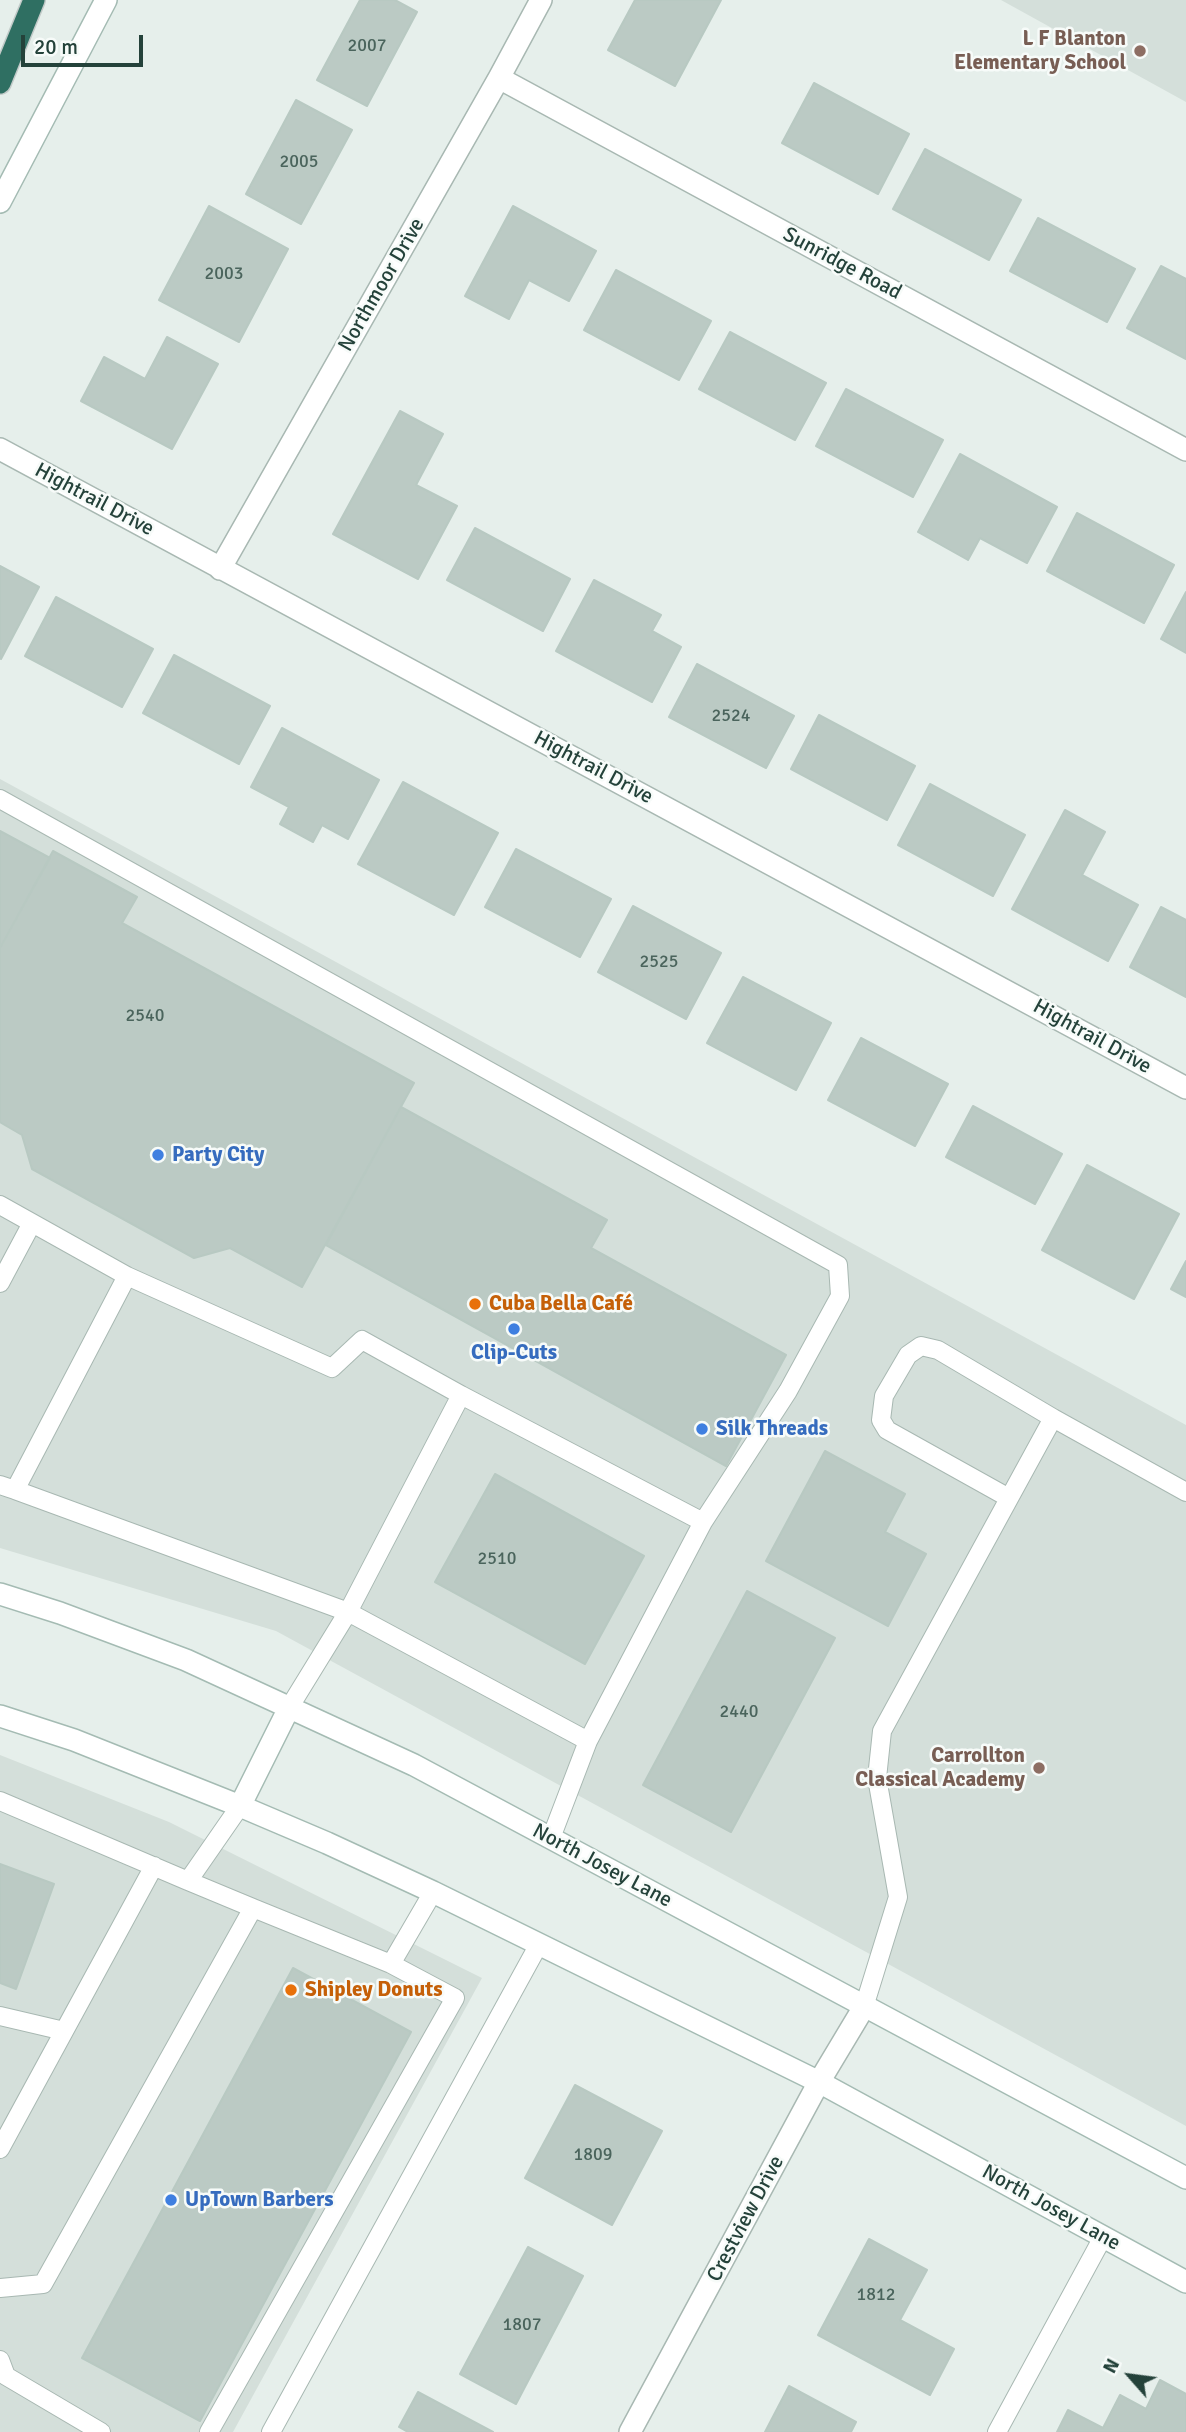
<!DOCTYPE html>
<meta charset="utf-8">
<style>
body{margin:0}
#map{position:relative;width:1186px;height:2432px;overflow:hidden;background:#e6efeb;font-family:Signika,sans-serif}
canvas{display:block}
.north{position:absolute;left:1095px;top:2341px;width:70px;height:70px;-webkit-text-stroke:5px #f7fbf9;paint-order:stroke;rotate:298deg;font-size:19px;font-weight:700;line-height:28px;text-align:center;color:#24423a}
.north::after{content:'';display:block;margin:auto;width:24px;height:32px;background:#24423a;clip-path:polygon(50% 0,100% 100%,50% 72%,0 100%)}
.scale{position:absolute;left:21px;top:35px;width:122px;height:32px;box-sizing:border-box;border:4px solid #24423a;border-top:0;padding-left:9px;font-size:21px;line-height:24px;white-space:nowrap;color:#24423a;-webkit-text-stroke:5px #f7fbf9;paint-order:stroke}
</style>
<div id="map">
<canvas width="1186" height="2432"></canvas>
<div class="north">N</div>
<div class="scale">20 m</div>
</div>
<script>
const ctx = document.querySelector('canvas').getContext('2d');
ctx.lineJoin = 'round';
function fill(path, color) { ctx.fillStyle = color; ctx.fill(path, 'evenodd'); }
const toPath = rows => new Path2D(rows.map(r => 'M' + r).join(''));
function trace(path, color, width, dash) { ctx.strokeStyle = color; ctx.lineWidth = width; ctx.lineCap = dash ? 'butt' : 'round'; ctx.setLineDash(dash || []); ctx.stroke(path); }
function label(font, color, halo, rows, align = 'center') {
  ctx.font = font + ' Signika,sans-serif'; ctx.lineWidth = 5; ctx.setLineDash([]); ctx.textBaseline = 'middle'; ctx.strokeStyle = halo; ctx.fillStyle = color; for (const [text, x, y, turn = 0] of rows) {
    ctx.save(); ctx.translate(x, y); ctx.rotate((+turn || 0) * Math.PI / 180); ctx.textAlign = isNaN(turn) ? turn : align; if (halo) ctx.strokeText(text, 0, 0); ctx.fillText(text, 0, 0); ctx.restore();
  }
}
fill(toPath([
 [1001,0,1186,0,1186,102],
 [0,779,1186,1425,1186,2126,276,1631,0,1548],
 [0,1755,169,1822,482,1978,233,2432,0,2432]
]), '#d4dfda');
const building = toPath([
 [360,0,395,0,417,12,367,106,317,80,360,0],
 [635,0,721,0,675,86,608,50,635,0],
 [814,83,909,134,878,194,782,143,814,83],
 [296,100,352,130,301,224,246,194,296,100],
 [925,149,1021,200,989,260,893,209,925,149],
 [209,206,288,249,239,342,159,300,209,206],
 [513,206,596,251,569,301,529,280,509,319,465,296,513,206],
 [1038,218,1135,269,1107,322,1010,271,1038,218],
 [1161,266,1186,279,1186,359,1127,328,1161,266],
 [616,270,711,321,679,380,584,330,616,270],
 [730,332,826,383,795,440,699,389,730,332],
 [167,337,218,364,172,449,81,401,104,357,145,379,167,337],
 [846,389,943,440,913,497,816,446,846,389],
 [400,411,443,434,416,485,457,506,418,579,333,534,400,411],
 [960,454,1057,507,1027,563,980,538,968,560,918,532,960,454],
 [1077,513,1174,565,1144,623,1047,571,1077,513],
 [475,528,570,579,543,631,447,580,475,528],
 [0,566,39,587,1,659,0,658,0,566],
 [594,580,661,615,652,631,681,647,652,702,556,651,594,580],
 [1186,592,1186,653,1161,639,1186,592],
 [56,597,153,649,122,707,25,656,56,597],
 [174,655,270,706,239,764,143,713,174,655],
 [697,664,794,716,766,768,669,717,697,664],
 [819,715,915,766,887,820,791,769,819,715],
 [282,728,379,780,348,839,322,825,313,842,280,824,289,807,251,787,282,728],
 [403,782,498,833,454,915,358,864,403,782],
 [930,784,1025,835,993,896,898,845,930,784],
 [1065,810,1105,832,1082,875,1138,905,1108,961,1012,909,1065,810],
 [0,831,50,858,0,948,0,831],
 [516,849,611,899,580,957,485,907,516,849],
 [53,851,137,897,122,923,414,1083,302,1287,230,1248,194,1258,32,1169,22,1135,0,1122,0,948,53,851],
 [633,906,721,953,686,1019,598,972,633,906],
 [1161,907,1186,920,1186,997,1130,967,1161,907],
 [743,977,831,1023,796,1090,707,1043,743,977],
 [861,1038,948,1084,915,1146,828,1100,861,1038],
 [973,1106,1062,1154,1035,1204,946,1157,973,1106],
 [401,1107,607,1220,591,1248,786,1355,726,1466,326,1245,401,1107],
 [1087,1165,1179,1214,1134,1299,1042,1250,1087,1165],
 [1186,1261,1186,1297,1171,1289,1186,1261],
 [825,1451,905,1494,885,1532,926,1554,888,1626,766,1561,825,1451],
 [495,1474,644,1556,585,1664,435,1582,495,1474],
 [747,1591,835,1638,731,1832,643,1785,747,1591],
 [0,1864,54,1884,16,1989,0,1983,0,1864],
 [293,1968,411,2032,200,2421,82,2358,293,1968],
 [575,2085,662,2131,612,2225,525,2178,575,2085],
 [869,2239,927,2270,900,2320,954,2349,930,2395,818,2335,869,2239],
 [528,2247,583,2276,516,2404,460,2374,528,2247],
 [1160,2380,1186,2394,1186,2432,1057,2432,1068,2410,1103,2428,1120,2395,1146,2409,1160,2380],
 [789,2386,856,2422,851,2432,765,2432,789,2386],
 [418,2392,493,2432,408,2432,399,2427,418,2392]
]);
fill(building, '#bbcac4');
trace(building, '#b8c9c2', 2);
const service = toPath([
 [0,799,838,1265,840,1296,788,1391,703,1522],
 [0,1205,127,1276,332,1368,362,1340,461,1395,348,1612,289,1708],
 [0,1283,32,1223],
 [461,1395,703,1522,588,1741],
 [0,1485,15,1490,127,1276],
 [15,1490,348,1612,588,1741,551,1838],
 [1009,1498,887,1430,881,1420,884,1396,908,1355,921,1346,938,1350,1053,1418],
 [0,1801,188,1881,240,1806],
 [253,1908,391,1964],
 [864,2007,898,1897,877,1778,882,1731,1053,1418,1186,1492],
 [0,2016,64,2031],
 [0,2149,154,1866],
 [0,2288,43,2284,253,1908,188,1881],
 [0,2360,6,2376,101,2432],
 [209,2432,455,1998,391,1964,433,1892],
 [271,2432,539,1944],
 [997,2432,1103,2237]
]);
const minor = toPath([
 [499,78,1186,450],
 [0,449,1186,1088],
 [220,569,499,78,541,0],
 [630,2432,819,2082,864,2007]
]);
const secondary = toPath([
 [0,202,106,0],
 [0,1594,60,1613,186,1660,414,1765,1186,2178],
 [0,1716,74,1740,240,1806,327,1843,433,1892,819,2082,1186,2282],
 [240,1806,289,1708]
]);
const motorway = toPath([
 [0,83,34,0]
]);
trace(service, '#a8b8b2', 20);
trace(minor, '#a8b8b2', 24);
trace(secondary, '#a4bbb3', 24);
trace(motorway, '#c2cac8', 24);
trace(service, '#fff', 18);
trace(minor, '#fff', 21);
trace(secondary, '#fff', 21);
trace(motorway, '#2f6f62', 21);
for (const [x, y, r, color] of [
 [1140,51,7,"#8d6e63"],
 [158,1155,7,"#3f7fe0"],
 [475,1304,7,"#e8710a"],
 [514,1329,7,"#3f7fe0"],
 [702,1429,7,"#3f7fe0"],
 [1039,1768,7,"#8d6e63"],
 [291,1990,7,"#e8710a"],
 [171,2200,7,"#3f7fe0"]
]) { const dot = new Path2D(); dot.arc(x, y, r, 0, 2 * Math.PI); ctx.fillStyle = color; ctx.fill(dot); trace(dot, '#f7fbf9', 2.5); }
label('18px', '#4a645c', null, [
 ["2007",367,46],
 ["2005",299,162],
 ["2003",224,274],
 ["2524",731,716],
 ["2525",659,962],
 ["2540",145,1016],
 ["2510",497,1559],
 ["2440",739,1712],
 ["1809",593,2155],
 ["1812",876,2295],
 ["1807",522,2325]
]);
label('bold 21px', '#785e54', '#f7fbf9', [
 ["L F Blanton",1126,39],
 ["Elementary School",1126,63],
 ["Carrollton",1025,1756],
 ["Classical Academy",1025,1780]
], 'right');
label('21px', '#24423a', '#f7fbf9', [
 ["Sunridge Road",842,264,28],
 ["Northmoor Drive",382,285,-60],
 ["Hightrail Drive",94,500,28],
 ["Hightrail Drive",593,768,28],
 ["Hightrail Drive",1092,1037,29],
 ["North Josey Lane",602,1866,28],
 ["North Josey Lane",1051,2208,29],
 ["Crestview Drive",746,2219,-62]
]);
label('bold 21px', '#366cbe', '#f7fbf9', [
 ["Party City",172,1155],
 ["Clip-Cuts",514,1353,"center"],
 ["Silk Threads",716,1429],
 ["UpTown Barbers",185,2200]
], 'left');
label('bold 21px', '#c56008', '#f7fbf9', [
 ["Cuba Bella Café",489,1304],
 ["Shipley Donuts",305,1990]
], 'left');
</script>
